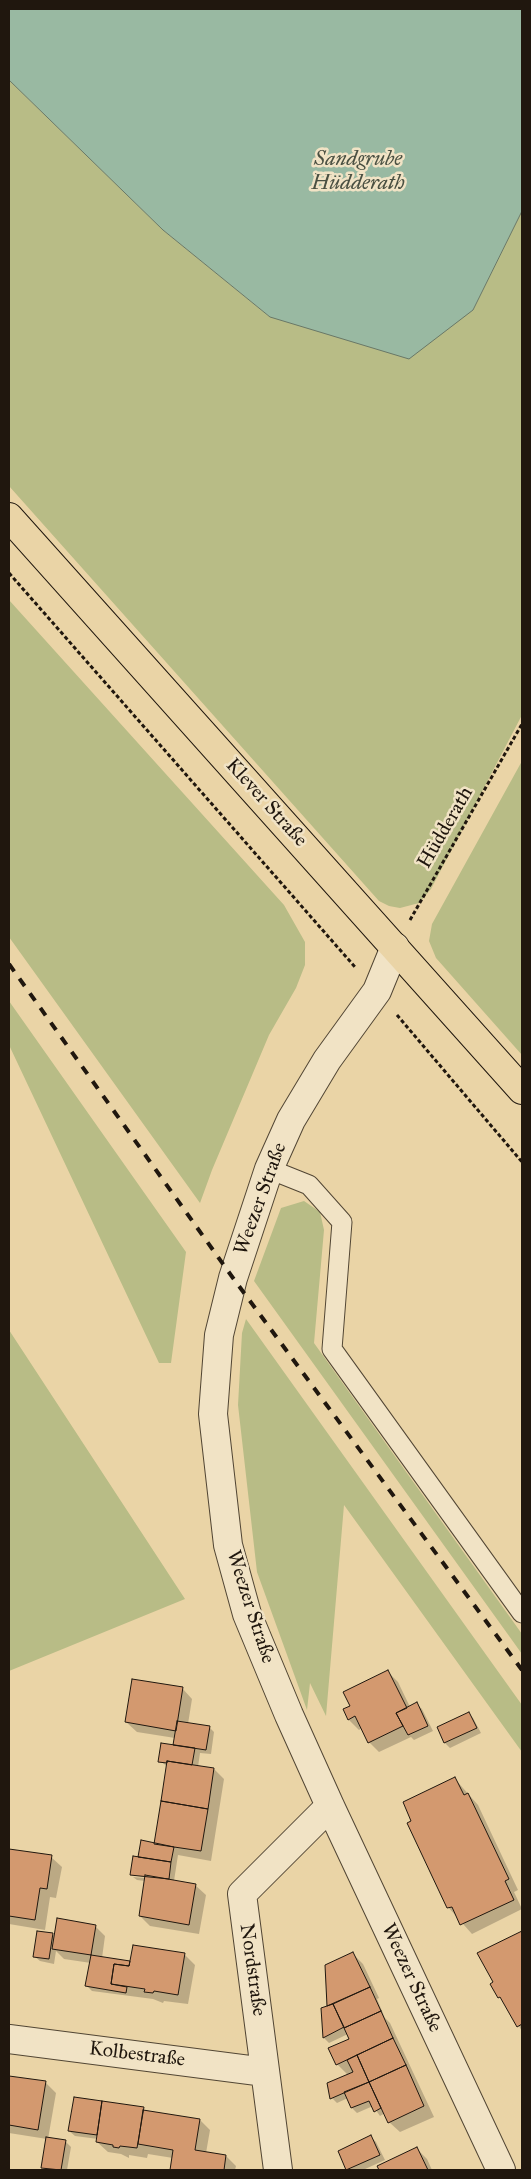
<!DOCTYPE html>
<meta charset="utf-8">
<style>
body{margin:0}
#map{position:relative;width:531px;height:2179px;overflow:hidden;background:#ead4a6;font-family:"IM FELL Great Primer",serif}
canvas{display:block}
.frame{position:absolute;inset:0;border:10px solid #20170e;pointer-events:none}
</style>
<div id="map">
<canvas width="531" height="2179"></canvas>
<div class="frame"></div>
</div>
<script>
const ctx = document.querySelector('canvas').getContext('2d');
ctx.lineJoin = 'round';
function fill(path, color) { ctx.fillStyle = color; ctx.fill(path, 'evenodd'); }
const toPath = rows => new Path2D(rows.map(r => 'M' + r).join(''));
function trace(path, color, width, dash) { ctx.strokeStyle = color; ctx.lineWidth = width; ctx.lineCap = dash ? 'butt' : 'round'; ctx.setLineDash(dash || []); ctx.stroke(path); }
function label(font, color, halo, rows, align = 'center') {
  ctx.font = font + ' "IM FELL Great Primer",serif'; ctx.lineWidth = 5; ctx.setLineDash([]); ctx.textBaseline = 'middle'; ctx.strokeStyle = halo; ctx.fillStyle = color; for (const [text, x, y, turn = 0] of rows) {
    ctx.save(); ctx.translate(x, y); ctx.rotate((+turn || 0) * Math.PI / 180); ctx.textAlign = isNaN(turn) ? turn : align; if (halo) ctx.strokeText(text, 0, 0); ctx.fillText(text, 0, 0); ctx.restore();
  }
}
fill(toPath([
 [9,80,163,230,270,317,473,310,522,211,522,715,431,889,419,903,400,908,389,906,379,901,9,486],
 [9,600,284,905,305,942,305,965,296,988,269,1035,212,1170,200,1203,9,937],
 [522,761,522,1055,436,958,429,941,432,924],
 [9,1001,186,1252,171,1363,159,1363,9,1045],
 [304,1201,320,1212,324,1230,314,1343,522,1634,522,1654,254,1281,281,1208],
 [246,1319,522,1705,522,1752,344,1505,326,1716,310,1683,307,1710,257,1572,238,1405,242,1333],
 [9,1330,185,1599,9,1671]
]), '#b8bc86');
const water = toPath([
 [9,9,522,9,522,211,473,310,409,359,270,317,163,230,9,80,9,9]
]);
fill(water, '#99b9a2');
trace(water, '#697867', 1);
fill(toPath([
 [388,1672,398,1682,410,1707,417,1704,422,1709,433,1731,414,1740,411,1737,379,1752,369,1742,362,1728,359,1730,349,1720,352,1707],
 [182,1688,192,1699,188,1724,209,1727,214,1732,211,1754,200,1753,198,1767,214,1769,224,1779,211,1861,178,1855,174,1881,195,1885,206,1895,199,1934,150,1926,140,1916,145,1881,137,1880,133,1877,146,1878,139,1858,155,1844,168,1767,160,1761,174,1746,175,1738,137,1732,126,1722],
 [468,1713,473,1718,481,1733,450,1748,445,1743,438,1728],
 [455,1779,478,1805,518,1890,514,1892,522,1909,472,1934,448,1907],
 [9,1850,51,1857,62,1867,56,1898,50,1897,45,1930,9,1924],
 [95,1926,105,1936,102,1958,129,1962,184,1954,195,1965,188,2004,164,2001,163,2003,153,1999,92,1991,87,1986,91,1963,64,1959,56,1951,54,1964,40,1961,34,1956,53,1934,56,1937],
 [522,1932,522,2031,492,1984,494,1983,499,1942],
 [353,1954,363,1964,379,1998,377,1999,385,2018,390,2023,434,2117,400,2132,389,2122,385,2113,380,2116,373,2106,357,2113,352,2108,348,2098,337,2103,332,2098,348,2075,337,2064,351,2039,348,2034,329,2043,324,2038,322,2009,328,2006,326,1966],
 [9,2077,46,2083,56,2093,48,2139,66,2142,71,2147,67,2170,45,2170,43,2167,47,2139,9,2133],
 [75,2098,200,2120,210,2130,206,2153,226,2156,236,2166,235,2170,171,2170,173,2158,148,2154,147,2158,129,2155,129,2158,121,2154,108,2152,97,2142,98,2139,75,2136,69,2131],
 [371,2137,376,2142,385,2160,363,2170,348,2170,339,2152],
 [417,2149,427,2159,432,2170,381,2170,379,2166]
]), '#0003');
const building = toPath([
 [388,1670,407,1708,396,1713,403,1726,368,1743,355,1716,348,1720,343,1709,350,1706,343,1692,388,1670],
 [132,1679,183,1687,176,1731,125,1722,132,1679],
 [417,1702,428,1726,408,1735,396,1713,417,1702],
 [469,1712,477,1728,444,1743,437,1727,469,1712],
 [177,1721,210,1726,206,1750,173,1745,177,1721],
 [161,1743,195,1748,192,1765,167,1761,167,1763,158,1762,161,1743],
 [167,1761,214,1768,208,1809,161,1801,167,1761],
 [455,1777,464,1795,468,1793,509,1879,505,1881,514,1900,460,1925,452,1907,447,1908,407,1823,411,1821,403,1802,455,1777],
 [161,1801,208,1809,201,1851,154,1844,161,1801],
 [141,1840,174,1847,171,1862,138,1857,141,1840],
 [9,1849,52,1855,47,1889,40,1888,35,1920,9,1916,9,1849],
 [133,1856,171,1862,169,1879,130,1875,133,1856],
 [145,1875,196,1884,189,1925,139,1916,145,1875],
 [57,1918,96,1925,91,1955,52,1949,57,1918],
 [37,1931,53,1933,49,1959,33,1957,37,1931],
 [522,1931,522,2024,517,2027,500,1997,498,1998,490,1984,493,1982,477,1953,522,1931],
 [133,1945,185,1953,178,1995,154,1991,153,1993,144,1992,145,1989,111,1984,114,1964,129,1966,133,1945],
 [353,1952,370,1987,327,2006,325,1965,353,1952],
 [91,1955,130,1961,129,1966,114,1964,111,1984,127,1987,126,1993,85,1986,91,1955],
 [370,1987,381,2011,344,2028,333,2004,370,1987],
 [333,2004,344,2027,323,2038,321,2008,333,2004],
 [381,2011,393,2038,336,2065,328,2048,349,2039,344,2028,381,2011],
 [393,2038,406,2065,369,2082,357,2055,393,2038],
 [357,2055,369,2082,330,2099,327,2083,353,2072,347,2060,357,2055],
 [406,2065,424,2106,388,2123,369,2082,406,2065],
 [9,2076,46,2081,38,2130,9,2125,9,2076],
 [369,2082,381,2108,374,2112,369,2101,351,2108,344,2092,369,2082],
 [74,2097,102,2101,97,2135,68,2131,74,2097],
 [102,2101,144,2107,137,2148,120,2146,119,2148,113,2147,113,2145,96,2142,102,2101],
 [143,2110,200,2119,195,2150,226,2155,224,2170,170,2170,173,2150,138,2144,143,2110],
 [371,2135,380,2155,346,2170,338,2151,371,2135],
 [46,2137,66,2140,61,2170,41,2168,46,2137],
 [417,2147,428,2170,379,2170,377,2166,417,2147]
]);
fill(building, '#d3996f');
trace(building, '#20170e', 1);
const service = toPath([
 [269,1169,309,1185,342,1222,332,1349,522,1613]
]);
const minor = toPath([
 [395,947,377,991,327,1060,291,1120,269,1169,233,1278,219,1335,213,1414,228,1545,247,1614,289,1715,330,1806,501,2170],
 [9,2039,265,2072],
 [278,2170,242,1894,330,1806]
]);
const primary = toPath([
 [9,517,522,1090]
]);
trace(service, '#524634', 21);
trace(minor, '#524634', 30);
trace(primary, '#20170e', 30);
trace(toPath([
 [9,573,355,967],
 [410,920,522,724],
 [397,1015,522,1162]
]), '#20170e', 3, [4, 2.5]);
trace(service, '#f1e3c5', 19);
trace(minor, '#f1e3c5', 28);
trace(primary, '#ead4a6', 28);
trace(toPath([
 [9,964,233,1278,522,1670]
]), '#20170e', 4, [9, 9]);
label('20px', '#20170e', '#f1e3c5', [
 ["Klever Straße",266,803,48],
 ["Hüdderath",446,828,-60],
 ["Weezer Straße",261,1199,-70],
 ["Weezer Straße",250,1607,72],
 ["Nordstraße",252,1970,82],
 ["Weezer Straße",411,1978,65],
 ["Kolbestraße",137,2055,7]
]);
label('italic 21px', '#4a5042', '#f1e3c5', [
 ["Sandgrube",358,160],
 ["Hüdderath",358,184]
]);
</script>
